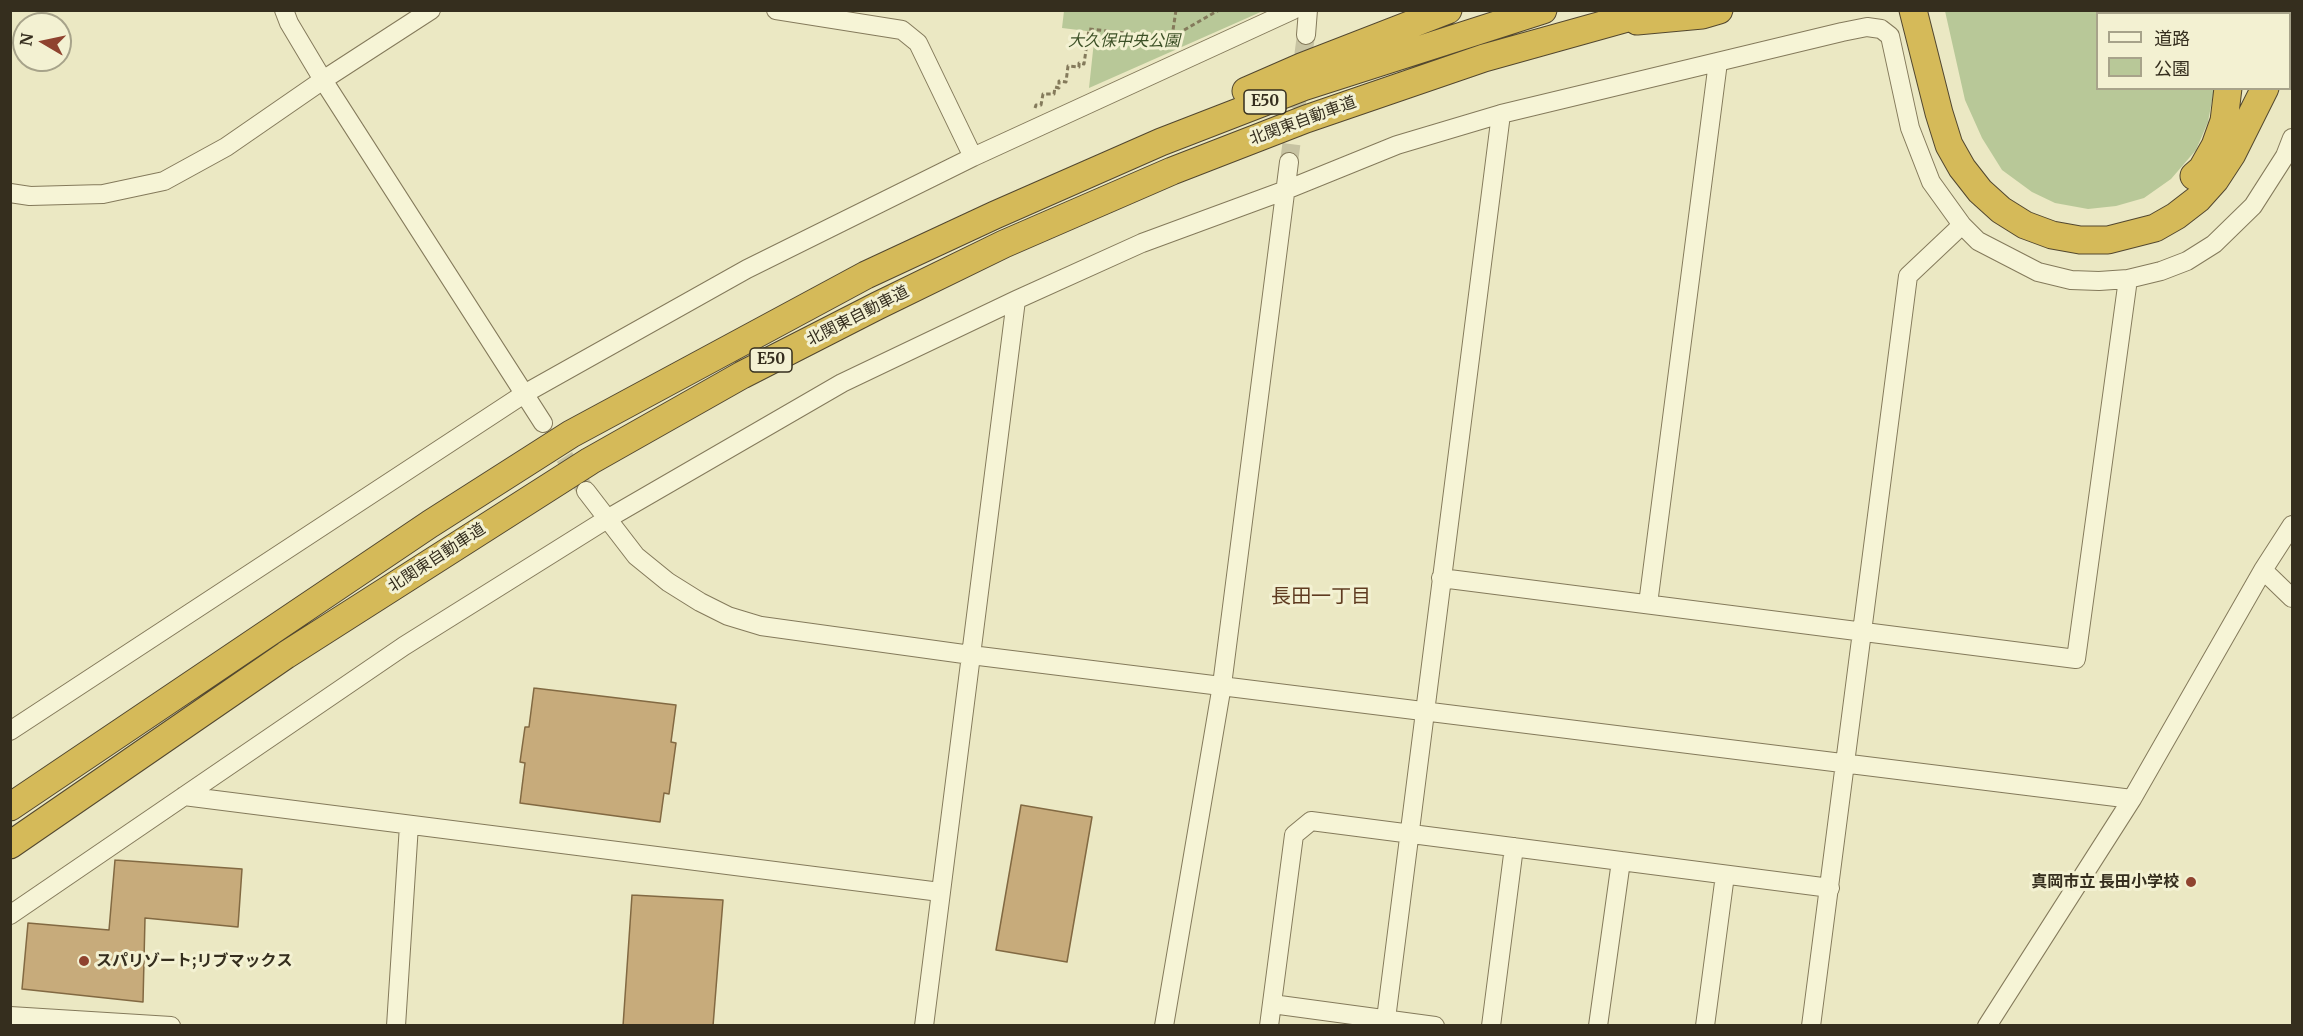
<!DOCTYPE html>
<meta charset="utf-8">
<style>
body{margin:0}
#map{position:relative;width:2303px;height:1036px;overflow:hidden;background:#ebe8c3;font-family:Merriweather,"Noto Sans JP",serif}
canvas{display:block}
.frame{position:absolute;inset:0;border:12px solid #352e1e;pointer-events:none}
.legend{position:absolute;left:2096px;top:12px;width:195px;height:78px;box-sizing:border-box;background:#f3f1d2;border:2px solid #a7a38a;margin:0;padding:8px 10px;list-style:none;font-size:18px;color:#352e1e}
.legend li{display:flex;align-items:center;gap:12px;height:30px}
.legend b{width:30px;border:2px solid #a7a38a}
.north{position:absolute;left:12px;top:12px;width:60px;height:60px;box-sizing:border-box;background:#f3f1d2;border:2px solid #a7a38a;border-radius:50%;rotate:279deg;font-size:16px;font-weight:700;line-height:24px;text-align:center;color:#352e1e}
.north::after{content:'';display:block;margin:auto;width:21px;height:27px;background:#8f432f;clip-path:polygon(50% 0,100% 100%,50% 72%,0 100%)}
</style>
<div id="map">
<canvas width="2303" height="1036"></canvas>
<div class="frame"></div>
<ul class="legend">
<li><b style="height:8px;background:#f6f4d6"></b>道路</li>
<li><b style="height:16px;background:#b8c898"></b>公園</li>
</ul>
<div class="north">N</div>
</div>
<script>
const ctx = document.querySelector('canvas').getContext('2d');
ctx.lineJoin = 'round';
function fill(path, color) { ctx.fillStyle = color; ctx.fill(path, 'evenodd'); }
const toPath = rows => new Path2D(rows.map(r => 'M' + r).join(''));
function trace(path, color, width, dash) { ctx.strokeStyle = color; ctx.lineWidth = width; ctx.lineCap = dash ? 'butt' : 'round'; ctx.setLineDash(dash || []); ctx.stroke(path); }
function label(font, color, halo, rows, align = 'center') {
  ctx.font = font + ' Merriweather,"Noto Sans JP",serif'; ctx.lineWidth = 6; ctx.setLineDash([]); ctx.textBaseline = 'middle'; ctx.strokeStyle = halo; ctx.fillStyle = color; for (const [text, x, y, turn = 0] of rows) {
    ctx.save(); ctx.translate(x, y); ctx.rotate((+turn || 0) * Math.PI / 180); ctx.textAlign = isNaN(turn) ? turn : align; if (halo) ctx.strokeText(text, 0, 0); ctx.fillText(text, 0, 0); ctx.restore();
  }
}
fill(toPath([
 [1064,11,1064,10,1263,11,1089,88,1095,32,1062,28],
 [1945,11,2189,11,2191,13,2098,14,2098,88,2214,89,2208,122,2196,150,2171,179,2144,198,2116,206,2088,209,2055,203,2032,192,2002,170,1982,138,1965,100]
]), '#b8c898');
const building = toPath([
 [534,688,676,705,671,742,676,743,669,794,664,793,660,822,520,803,525,763,520,762,525,727,529,727,534,688],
 [1021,805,1092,817,1067,962,996,950,1021,805],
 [115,860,242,869,238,927,145,918,143,1002,22,989,28,923,109,930,115,860],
 [632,895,723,900,713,1026,623,1026,632,895]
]);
fill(building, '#c7ab7b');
trace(building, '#826942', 1.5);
trace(toPath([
 [1289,162,1306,35],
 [550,434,586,491]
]), '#c7c3a2', 18, [18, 9]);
const minor = toPath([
 [284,10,289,23,323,80,543,423],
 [776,10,902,30,918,43,973,157],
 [1306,35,1308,10],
 [10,193,30,196,103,194,164,181,226,147,323,80,431,10],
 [586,491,636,556,668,582,700,602,728,616,761,626,971,655,2132,799],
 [2263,570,2292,598],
 [1441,578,2076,659,2128,279],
 [1648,604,1718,62],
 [10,731,524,394,747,269,973,157,1293,10],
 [184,796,940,892],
 [10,915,404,646,607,519,842,383,1016,300,1142,243,1286,190,1397,145,1501,114,1842,32,1867,27,1881,29,1890,36,1910,128,1931,182,1962,225,1978,241,2038,272,2071,280,2099,281,2128,279,2161,271,2187,261,2214,244,2253,206,2285,156,2292,138],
 [1272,1004,1435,1026],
 [10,1016,171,1026],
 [1386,1019,1501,114],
 [396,1026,409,825],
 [924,1026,1016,300],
 [1164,1026,1222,685,1289,162],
 [1269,1026,1294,835,1311,821,1830,888],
 [1491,1026,1514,847],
 [1598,1026,1621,861],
 [1705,1026,1725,875],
 [1811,1026,1908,276,1962,225],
 [1987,1026,2132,799,2263,570,2292,525]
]);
const highway = toPath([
 [1913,10,1939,113,1949,145,1962,168,1980,191,2001,210,2025,225,2052,235,2080,240,2108,240,2155,228,2176,216,2198,199,2215,180,2232,154,2265,88],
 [2203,10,2205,14],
 [1637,21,1702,15,1719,10],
 [2290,46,2292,41],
 [1246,91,1301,67,1448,10],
 [2194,176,2202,169,2215,146,2224,121,2228,88],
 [10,807,430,524,571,434,866,275,995,215,1161,142,1303,87,1543,10],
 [10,845,286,655,590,461,742,375,877,306,1004,244,1172,171,1306,119,1484,58,1656,10]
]);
trace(minor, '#847a5b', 20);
trace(highway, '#52472f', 29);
trace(toPath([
 [1172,37,1176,10],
 [1035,108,1036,105,1041,105,1043,94,1054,94,1055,87,1059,88,1059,81,1066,82,1068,66,1079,67,1079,63,1084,64,1089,29,1170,38,1219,10]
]), '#847a5b', 3, [4.5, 3]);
trace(minor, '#f6f4d6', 18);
trace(highway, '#d5ba59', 27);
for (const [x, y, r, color] of [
 [2191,882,6,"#8f432f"],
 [84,961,6,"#8f432f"]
]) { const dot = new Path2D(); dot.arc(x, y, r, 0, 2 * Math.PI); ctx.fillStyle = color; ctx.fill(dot); trace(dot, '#f3f1d2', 2); }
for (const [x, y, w] of [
 [1265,102,42],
 [771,360,42]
]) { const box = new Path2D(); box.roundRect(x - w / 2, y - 12, w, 24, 4.5); ctx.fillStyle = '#f3f1d2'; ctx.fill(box); trace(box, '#352e1e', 1.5); }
label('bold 15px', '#352e1e', null, [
 ["E50",1265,102],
 ["E50",771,360]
]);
label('italic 16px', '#3c5026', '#f3f1d2', [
 ["大久保中央公園",1124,41]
]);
label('16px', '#352e1e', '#f3f1d2', [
 ["北関東自動車道",1303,121,-20],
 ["北関東自動車道",858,316,-27],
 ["北関東自動車道",437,558,-33]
]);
label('bold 16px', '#352e1e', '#f3f1d2', [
 ["真岡市立 長田小学校",2179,882],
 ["スパリゾート;リブマックス",96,961,"left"]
], 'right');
label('20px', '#5f3b20', '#f3f1d2', [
 ["長田一丁目",1321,597]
]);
</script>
